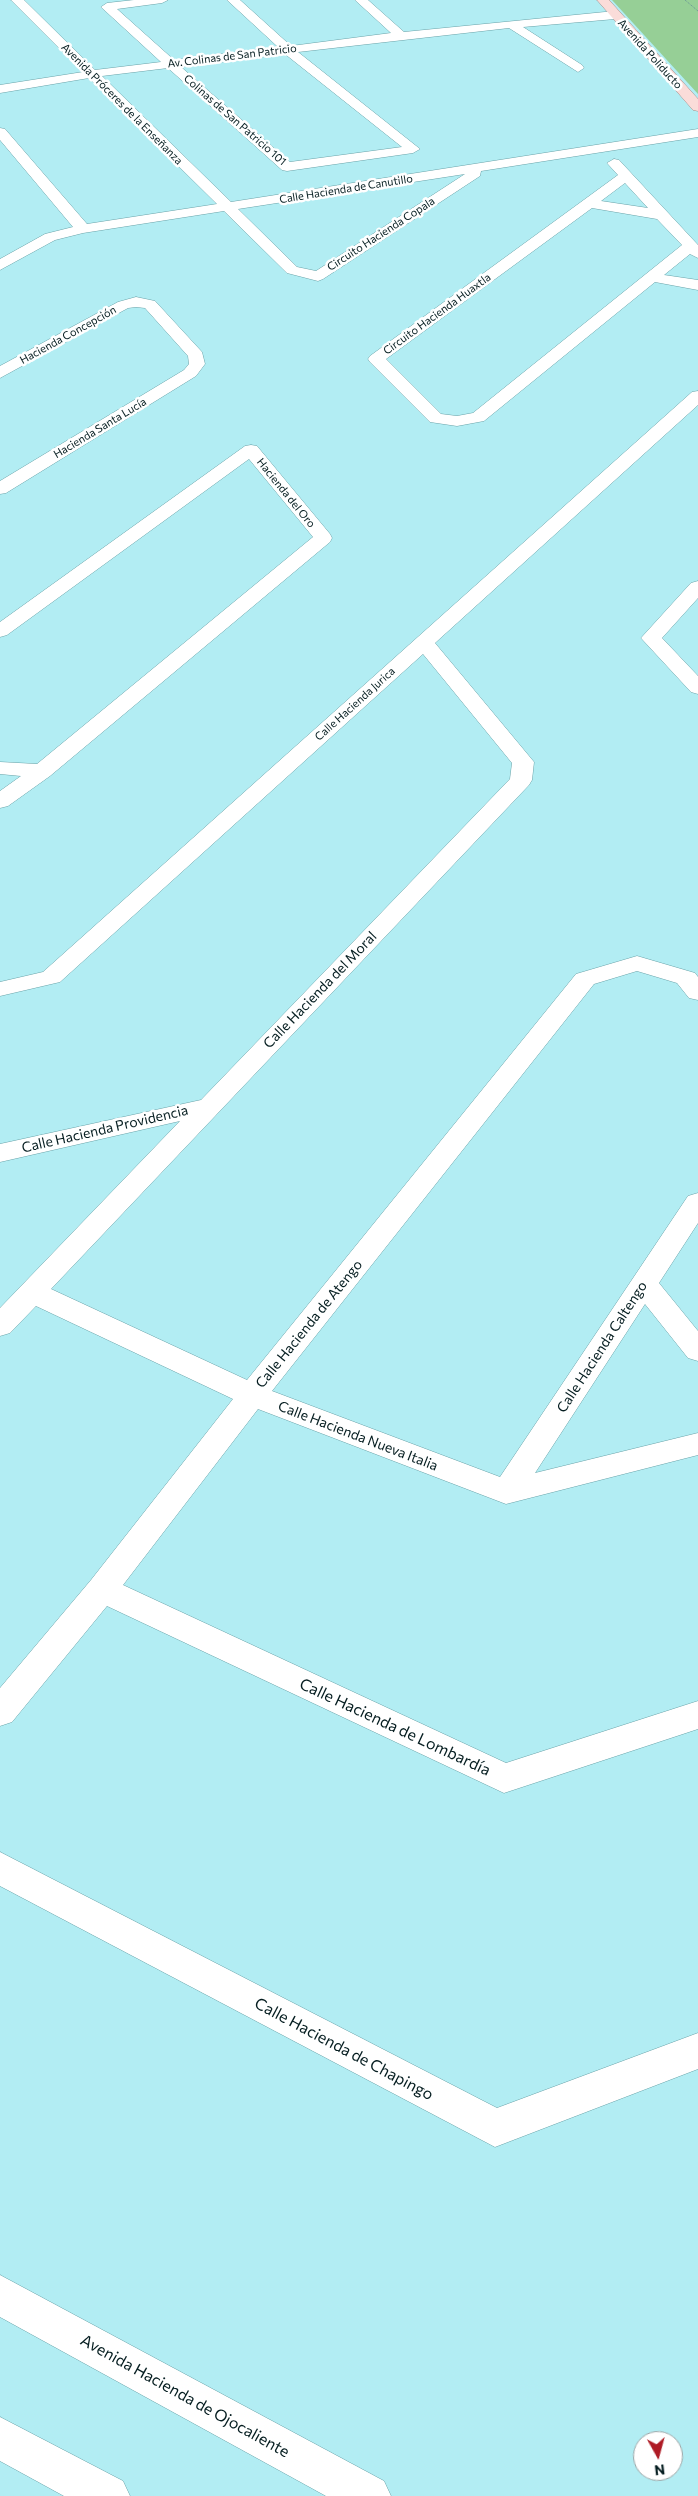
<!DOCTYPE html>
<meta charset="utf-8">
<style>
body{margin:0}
#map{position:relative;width:698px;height:2496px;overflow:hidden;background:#b2edf3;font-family:Commissioner,sans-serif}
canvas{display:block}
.north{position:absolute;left:633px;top:2431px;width:50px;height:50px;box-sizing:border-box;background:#fff;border:1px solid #9ba5a6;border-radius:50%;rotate:173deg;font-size:14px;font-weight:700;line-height:20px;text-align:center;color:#051d20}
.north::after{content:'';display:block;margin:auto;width:18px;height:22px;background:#ae1b25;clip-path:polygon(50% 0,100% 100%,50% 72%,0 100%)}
</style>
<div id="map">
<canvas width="698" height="2496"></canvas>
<div class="north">N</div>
</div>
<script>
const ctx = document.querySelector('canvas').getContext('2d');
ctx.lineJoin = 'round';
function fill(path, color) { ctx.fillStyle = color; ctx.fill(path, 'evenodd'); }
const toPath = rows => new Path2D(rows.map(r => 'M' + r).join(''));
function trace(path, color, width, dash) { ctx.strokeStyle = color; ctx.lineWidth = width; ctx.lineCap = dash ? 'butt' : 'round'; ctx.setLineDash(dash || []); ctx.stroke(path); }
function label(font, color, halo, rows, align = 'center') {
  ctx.font = font + ' Commissioner,sans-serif'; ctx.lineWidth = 5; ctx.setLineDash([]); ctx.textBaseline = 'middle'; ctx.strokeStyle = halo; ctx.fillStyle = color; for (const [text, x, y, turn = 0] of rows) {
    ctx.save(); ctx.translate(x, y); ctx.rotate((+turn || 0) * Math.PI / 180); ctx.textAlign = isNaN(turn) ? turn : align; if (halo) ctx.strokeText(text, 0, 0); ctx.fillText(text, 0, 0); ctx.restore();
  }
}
fill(toPath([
 [612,0,698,0,698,94]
]), '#96cf96');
const minor = toPath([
 [11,0,24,0,95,70,161,62,101,7,107,3,134,0,168,0,162,3,117,9,174,60,278,47,227,0,240,0,291,46,391,33,355,0,368,0,404,32,615,11,621,15,615,19,523,27,582,65,584,68,578,72,509,28,298,52,420,149,413,153,287,171,282,170,168,68,102,76,231,202,698,129,698,137,481,171,480,176,323,279,318,281,287,273,224,211,83,233,55,240,0,270,0,259,45,234,73,227,0,140,0,128,5,129,87,224,217,204,89,78,0,93,0,85,83,72,11,0],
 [285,54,402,147,290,162,181,67,285,54],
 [465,174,316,271,297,267,238,209,465,174],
 [614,159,619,160,698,245,698,258,690,254,664,275,698,280,698,290,655,282,484,421,457,426,430,422,370,362,368,359,370,356,618,175,607,163,614,159],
 [625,183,648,208,601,201,625,183],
 [592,208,657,219,682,245,473,413,457,416,441,414,386,359,592,208],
 [136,297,155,301,202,352,205,364,196,376,6,493,0,494,0,481,184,370,189,364,188,356,145,308,136,307,128,308,0,378,0,366,118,302,136,297],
 [698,391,698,405,435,643,534,762,532,780,529,785,51,1289,247,1380,576,974,637,956,695,973,698,977,698,1000,689,998,677,983,637,971,594,984,272,1391,500,1477,688,1196,698,1193,698,1223,659,1283,698,1331,698,1361,688,1358,645,1304,535,1473,698,1433,698,1455,506,1504,258,1409,123,1585,506,1763,698,1701,698,1729,504,1793,107,1606,12,1722,0,1726,0,1688,91,1580,233,1399,36,1306,10,1333,0,1336,0,1308,180,1121,0,1162,0,1144,201,1100,510,779,512,763,423,654,60,982,0,996,0,982,43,972,692,392,698,391],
 [251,445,257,446,330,534,332,538,330,542,50,776,8,806,0,808,0,791,21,776,0,774,0,762,37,764,313,537,249,459,7,635,0,637,0,622,245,446,251,445],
 [698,581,698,598,662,638,698,676,698,694,691,692,641,638,691,583,698,581],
 [0,1852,497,2108,698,2033,698,2069,495,2147,0,1886,0,1852],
 [0,2275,384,2481,391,2496,326,2496,0,2317,0,2275],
 [0,2417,123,2481,130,2496,64,2496,0,2461,0,2417]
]);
const major = toPath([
 [597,0,609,0,698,99,698,111,693,110,597,0]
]);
trace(minor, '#69a2a8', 1);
trace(major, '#a28a88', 1);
trace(toPath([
 [685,0,698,11]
]), '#669196', 1, [1, 1]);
fill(minor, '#fff');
fill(major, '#fadcd9');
label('11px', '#051d20', '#fff', [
 ["Avenida Poliducto",650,54,48],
 ["Av. Colinas de San Patricio",232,56,-7],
 ["Avenida Próceres de la Enseñanza",122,104,45],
 ["Colinas de San Patricio 101",235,120,41],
 ["Calle Hacienda de Canutillo",346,189,-9],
 ["Circuito Hacienda Copala",381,234,-33],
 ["Circuito Hacienda Huaxtla",437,314,-36],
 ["Hacienda Concepción",68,335,-29],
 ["Hacienda Santa Lucía",100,428,-31],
 ["Hacienda del Oro",286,493,51],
 ["Calle Hacienda Jurica",355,704,-42]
]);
label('14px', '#051d20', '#fff', [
 ["Calle Hacienda del Moral",320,990,-46],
 ["Calle Hacienda Providencia",105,1129,-13],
 ["Calle Hacienda de Atengo",309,1324,-51],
 ["Calle Hacienda Caltengo",602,1347,-57],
 ["Calle Hacienda Nueva Italia",358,1436,21]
]);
label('16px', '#051d20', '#fff', [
 ["Calle Hacienda de Lombardía",395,1727,25],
 ["Calle Hacienda de Chapingo",344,2049,28],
 ["Avenida Hacienda de Ojocaliente",185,2396,29]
]);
</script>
